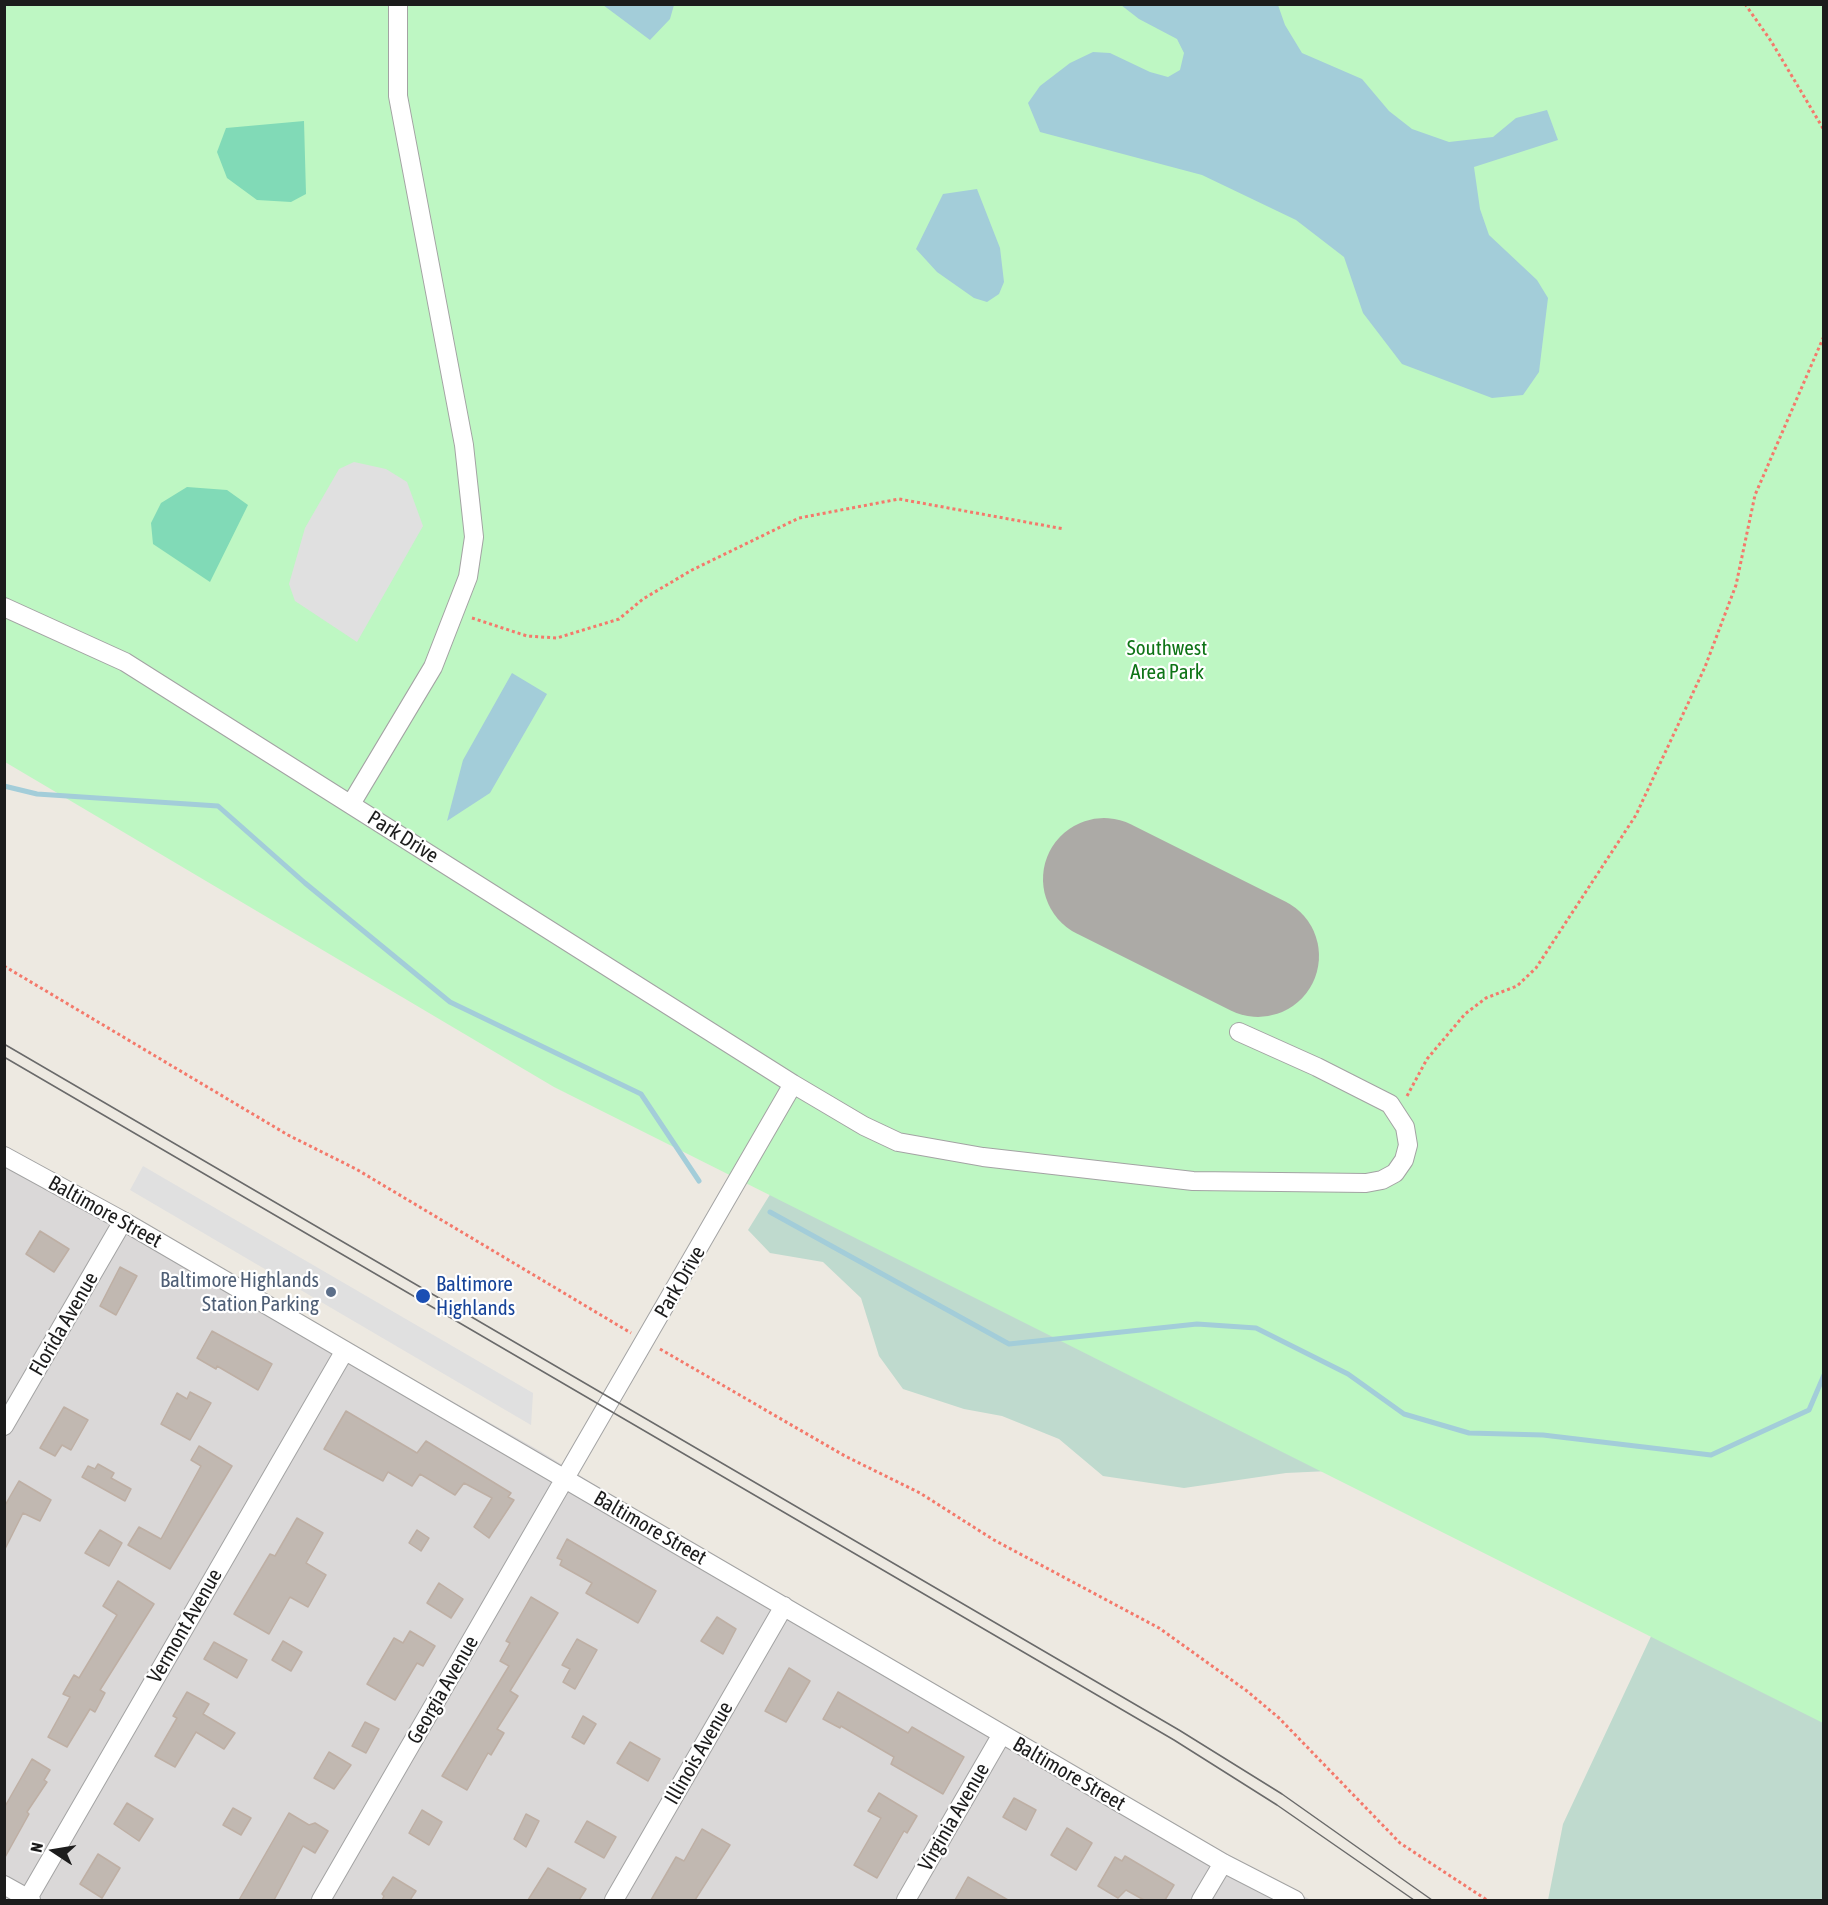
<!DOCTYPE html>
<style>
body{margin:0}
#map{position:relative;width:1828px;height:1905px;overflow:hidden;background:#ede9e1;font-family:"Asap Condensed",sans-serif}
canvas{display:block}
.frame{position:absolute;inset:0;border:6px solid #1c1c1c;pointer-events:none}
.north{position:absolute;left:24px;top:1821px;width:60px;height:60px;-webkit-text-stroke:4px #fff;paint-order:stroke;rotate:282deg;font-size:16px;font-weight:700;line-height:24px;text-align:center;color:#1c1c1c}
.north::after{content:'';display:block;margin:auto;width:21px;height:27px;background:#1c1c1c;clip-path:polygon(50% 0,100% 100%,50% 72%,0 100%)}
</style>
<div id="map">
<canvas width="1828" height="1905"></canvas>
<div class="frame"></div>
<div class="north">N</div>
</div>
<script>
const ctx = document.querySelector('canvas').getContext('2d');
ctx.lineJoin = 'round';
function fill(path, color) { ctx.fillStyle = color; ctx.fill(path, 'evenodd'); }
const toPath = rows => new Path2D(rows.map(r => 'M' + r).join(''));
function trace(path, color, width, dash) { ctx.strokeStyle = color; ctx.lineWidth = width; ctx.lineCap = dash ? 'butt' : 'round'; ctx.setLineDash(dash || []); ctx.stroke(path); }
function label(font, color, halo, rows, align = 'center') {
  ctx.font = font + ' "Asap Condensed",sans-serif'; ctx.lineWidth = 4.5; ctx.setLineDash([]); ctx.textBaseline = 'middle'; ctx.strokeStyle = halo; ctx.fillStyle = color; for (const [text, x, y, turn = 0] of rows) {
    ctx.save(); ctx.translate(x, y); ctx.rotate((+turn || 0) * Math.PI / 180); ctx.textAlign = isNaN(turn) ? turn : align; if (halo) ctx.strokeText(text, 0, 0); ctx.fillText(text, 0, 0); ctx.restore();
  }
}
fill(toPath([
 [4,1147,538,1450,771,1592,1230,1859,1311,1900,5,1900]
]), '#dad8d8');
fill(toPath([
 [779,1180,1823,1294,1823,1900,1548,1900,1563,1824,1677,1581,1414,1467,1286,1473,1184,1488,1103,1476,1059,1439,1002,1416,964,1409,903,1389,879,1356,861,1298,823,1262,770,1253,748,1230]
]), '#bfdace');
fill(toPath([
 [5,5,1823,5,1823,1723,554,1087,5,762]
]), '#bef7c3');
fill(toPath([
 [304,121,306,194,291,202,257,200,227,178,217,152,226,128],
 [187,487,227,490,248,505,210,582,153,544,151,523,161,503]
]), '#81dab7');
fill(toPath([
 [354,462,386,469,407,482,423,526,357,642,295,601,289,584,305,528,339,469],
 [143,1166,533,1393,531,1425,130,1190]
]), '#e0e0e0');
fill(toPath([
 [603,5,674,5,670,19,650,40],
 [1278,5,1285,25,1302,53,1362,79,1389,111,1412,129,1449,142,1493,137,1516,118,1547,110,1558,140,1474,167,1480,209,1489,235,1537,280,1548,298,1539,372,1523,395,1492,398,1402,364,1363,313,1344,257,1296,220,1202,175,1040,132,1028,103,1040,86,1070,63,1093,52,1110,53,1150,72,1168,77,1180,70,1184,53,1177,39,1139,19,1121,5],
 [977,189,1000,248,1004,282,999,294,987,302,974,298,937,272,916,249,943,194],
 [512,673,547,694,490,793,447,821,463,760]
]), '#a3cdd9');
trace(toPath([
 [4,786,37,794,218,806,305,883,450,1002,641,1094,699,1181],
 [770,1212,1009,1344,1197,1324,1256,1328,1348,1374,1404,1414,1469,1433,1543,1435,1711,1455,1809,1410,1824,1375]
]), '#a3cdd9', 5);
trace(toPath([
 [1104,879,1258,956]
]), '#acaaa6', 122);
const building = toPath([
 [40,1231,69,1249,54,1272,26,1254,40,1231],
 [120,1267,137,1276,116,1315,100,1306,120,1267],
 [212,1331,272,1364,258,1390,217,1366,216,1369,197,1358,212,1331],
 [190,1392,211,1403,190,1440,161,1424,177,1393,187,1399,190,1392],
 [64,1407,88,1420,71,1450,62,1445,55,1456,40,1448,64,1407],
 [346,1411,417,1453,426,1441,511,1493,508,1497,514,1500,489,1538,474,1527,492,1498,464,1483,455,1495,420,1474,412,1486,388,1472,383,1481,324,1449,346,1411],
 [199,1446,232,1466,170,1569,128,1545,139,1527,161,1539,201,1466,191,1460,199,1446],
 [98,1464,114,1473,111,1478,131,1489,125,1501,82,1477,88,1466,95,1469,98,1464],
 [19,1481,51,1500,40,1521,23,1513,4,1551,4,1507,19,1481],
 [297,1518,323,1533,306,1563,326,1575,308,1607,290,1597,269,1634,234,1614,270,1554,275,1556,297,1518],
 [100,1530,122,1543,109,1566,85,1553,100,1530],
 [417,1530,429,1538,421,1551,409,1543,417,1530],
 [567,1539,656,1591,638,1623,586,1593,592,1583,560,1565,562,1560,557,1558,567,1539],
 [118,1581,154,1604,100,1690,105,1693,95,1712,90,1709,67,1747,48,1737,70,1697,63,1694,74,1675,79,1678,117,1615,103,1606,118,1581],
 [439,1583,463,1599,451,1618,427,1603,439,1583],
 [531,1597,558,1613,510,1691,518,1696,497,1729,504,1733,491,1755,488,1753,467,1790,442,1776,509,1666,500,1661,510,1643,506,1641,531,1597],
 [717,1617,736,1629,723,1654,701,1641,717,1617],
 [410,1631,435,1646,423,1666,417,1663,395,1700,367,1684,394,1638,403,1643,410,1631],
 [577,1639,597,1650,575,1689,563,1682,570,1669,562,1665,577,1639],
 [283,1641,302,1652,291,1671,272,1660,283,1641],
 [214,1642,247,1660,237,1678,204,1659,214,1642],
 [789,1668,810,1681,786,1722,765,1711,789,1668],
 [187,1692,209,1704,203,1714,235,1733,224,1749,196,1732,175,1767,155,1756,177,1718,173,1716,187,1692],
 [838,1692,908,1733,912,1727,964,1757,943,1794,891,1764,894,1757,841,1726,840,1728,823,1719,838,1692],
 [583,1716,596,1724,584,1744,572,1737,583,1716],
 [365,1722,379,1729,366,1753,352,1746,365,1722],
 [630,1742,660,1759,648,1781,617,1763,630,1742],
 [329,1752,351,1765,334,1789,314,1778,329,1752],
 [32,1759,50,1770,44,1780,47,1782,27,1812,29,1814,4,1859,4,1808,32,1759],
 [879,1793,917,1816,907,1833,904,1831,877,1878,854,1865,881,1818,868,1811,879,1793],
 [1014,1798,1036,1810,1026,1830,1003,1817,1014,1798],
 [127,1803,153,1819,139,1841,114,1824,127,1803],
 [233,1808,251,1818,241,1835,223,1825,233,1808],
 [422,1810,442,1822,429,1845,409,1833,422,1810],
 [289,1813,309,1825,315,1823,328,1831,315,1853,303,1846,274,1900,239,1900,289,1813],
 [526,1814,539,1821,526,1847,514,1839,526,1814],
 [587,1821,616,1837,604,1858,575,1842,587,1821],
 [1067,1828,1092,1843,1076,1870,1051,1855,1067,1828],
 [702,1829,730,1845,695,1900,651,1900,676,1857,684,1861,702,1829],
 [98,1854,120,1868,102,1898,80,1884,98,1854],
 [1125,1856,1174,1885,1165,1900,1144,1900,1126,1890,1118,1898,1098,1886,1115,1857,1122,1861,1125,1856],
 [548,1868,586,1889,579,1900,528,1900,548,1868],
 [393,1877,416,1891,410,1900,382,1900,384,1896,382,1894,393,1877],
 [968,1877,1008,1900,955,1900,968,1877]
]);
fill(building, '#c1b8b1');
trace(building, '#beafa4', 1.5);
const minor = toPath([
 [4,607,125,662,793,1084,864,1126,898,1142,983,1157,1193,1181,1366,1183,1382,1180,1395,1173,1404,1160,1408,1145,1405,1127,1390,1104,1317,1067,1239,1032],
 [351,804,433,667,468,577,474,537,464,445,398,96,398,4],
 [4,1156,123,1221,1223,1863,1295,1900],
 [4,1426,123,1221],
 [4,1885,31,1900],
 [27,1900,344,1352],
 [321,1900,793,1084],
 [614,1900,784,1606],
 [906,1900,1002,1734],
 [1201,1900,1223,1863]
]);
trace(minor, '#a3a3a3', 20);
trace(toPath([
 [1745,4,1771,41,1824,130],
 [472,618,527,636,557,638,619,619,643,599,692,570,799,518,899,499,1064,529],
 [4,966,288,1135,356,1169,631,1333],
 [1407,1096,1427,1059,1465,1014,1486,998,1517,986,1536,968,1636,815,1705,667,1736,585,1755,495,1824,336],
 [660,1349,845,1456,920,1493,994,1540,1159,1628,1247,1691,1279,1718,1400,1843,1487,1900]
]), '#f4796b', 3, [3, 3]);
trace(minor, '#fff', 18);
trace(toPath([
 [4,1044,1179,1730,1282,1794,1432,1900],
 [4,1057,1174,1740,1277,1805,1414,1900]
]), '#6a6a6a', 1.5);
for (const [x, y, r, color] of [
 [331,1292,6,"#5c6f8a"],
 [423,1296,8,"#1a4fb4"]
]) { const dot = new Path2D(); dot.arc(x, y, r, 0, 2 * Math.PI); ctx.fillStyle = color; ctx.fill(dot); trace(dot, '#fff', 2); }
label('21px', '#0f7417', '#fff', [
 ["Southwest",1167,648],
 ["Area Park",1167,672]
]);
label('21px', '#1c1c1c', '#fff', [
 ["Park Drive",403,837,32],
 ["Baltimore Street",105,1212,29],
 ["Park Drive",680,1282,-60],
 ["Florida Avenue",64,1324,-60],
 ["Baltimore Street",650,1528,30],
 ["Vermont Avenue",185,1626,-60],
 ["Georgia Avenue",443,1690,-60],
 ["Illinois Avenue",699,1753,-60],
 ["Baltimore Street",1069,1774,30],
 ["Virginia Avenue",954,1817,-60]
]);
label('21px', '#4e5e75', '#fff', [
 ["Baltimore Highlands",319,1280],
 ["Station Parking",319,1304]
], 'right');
label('21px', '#164399', '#fff', [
 ["Baltimore",436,1284],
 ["Highlands",436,1308]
], 'left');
</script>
